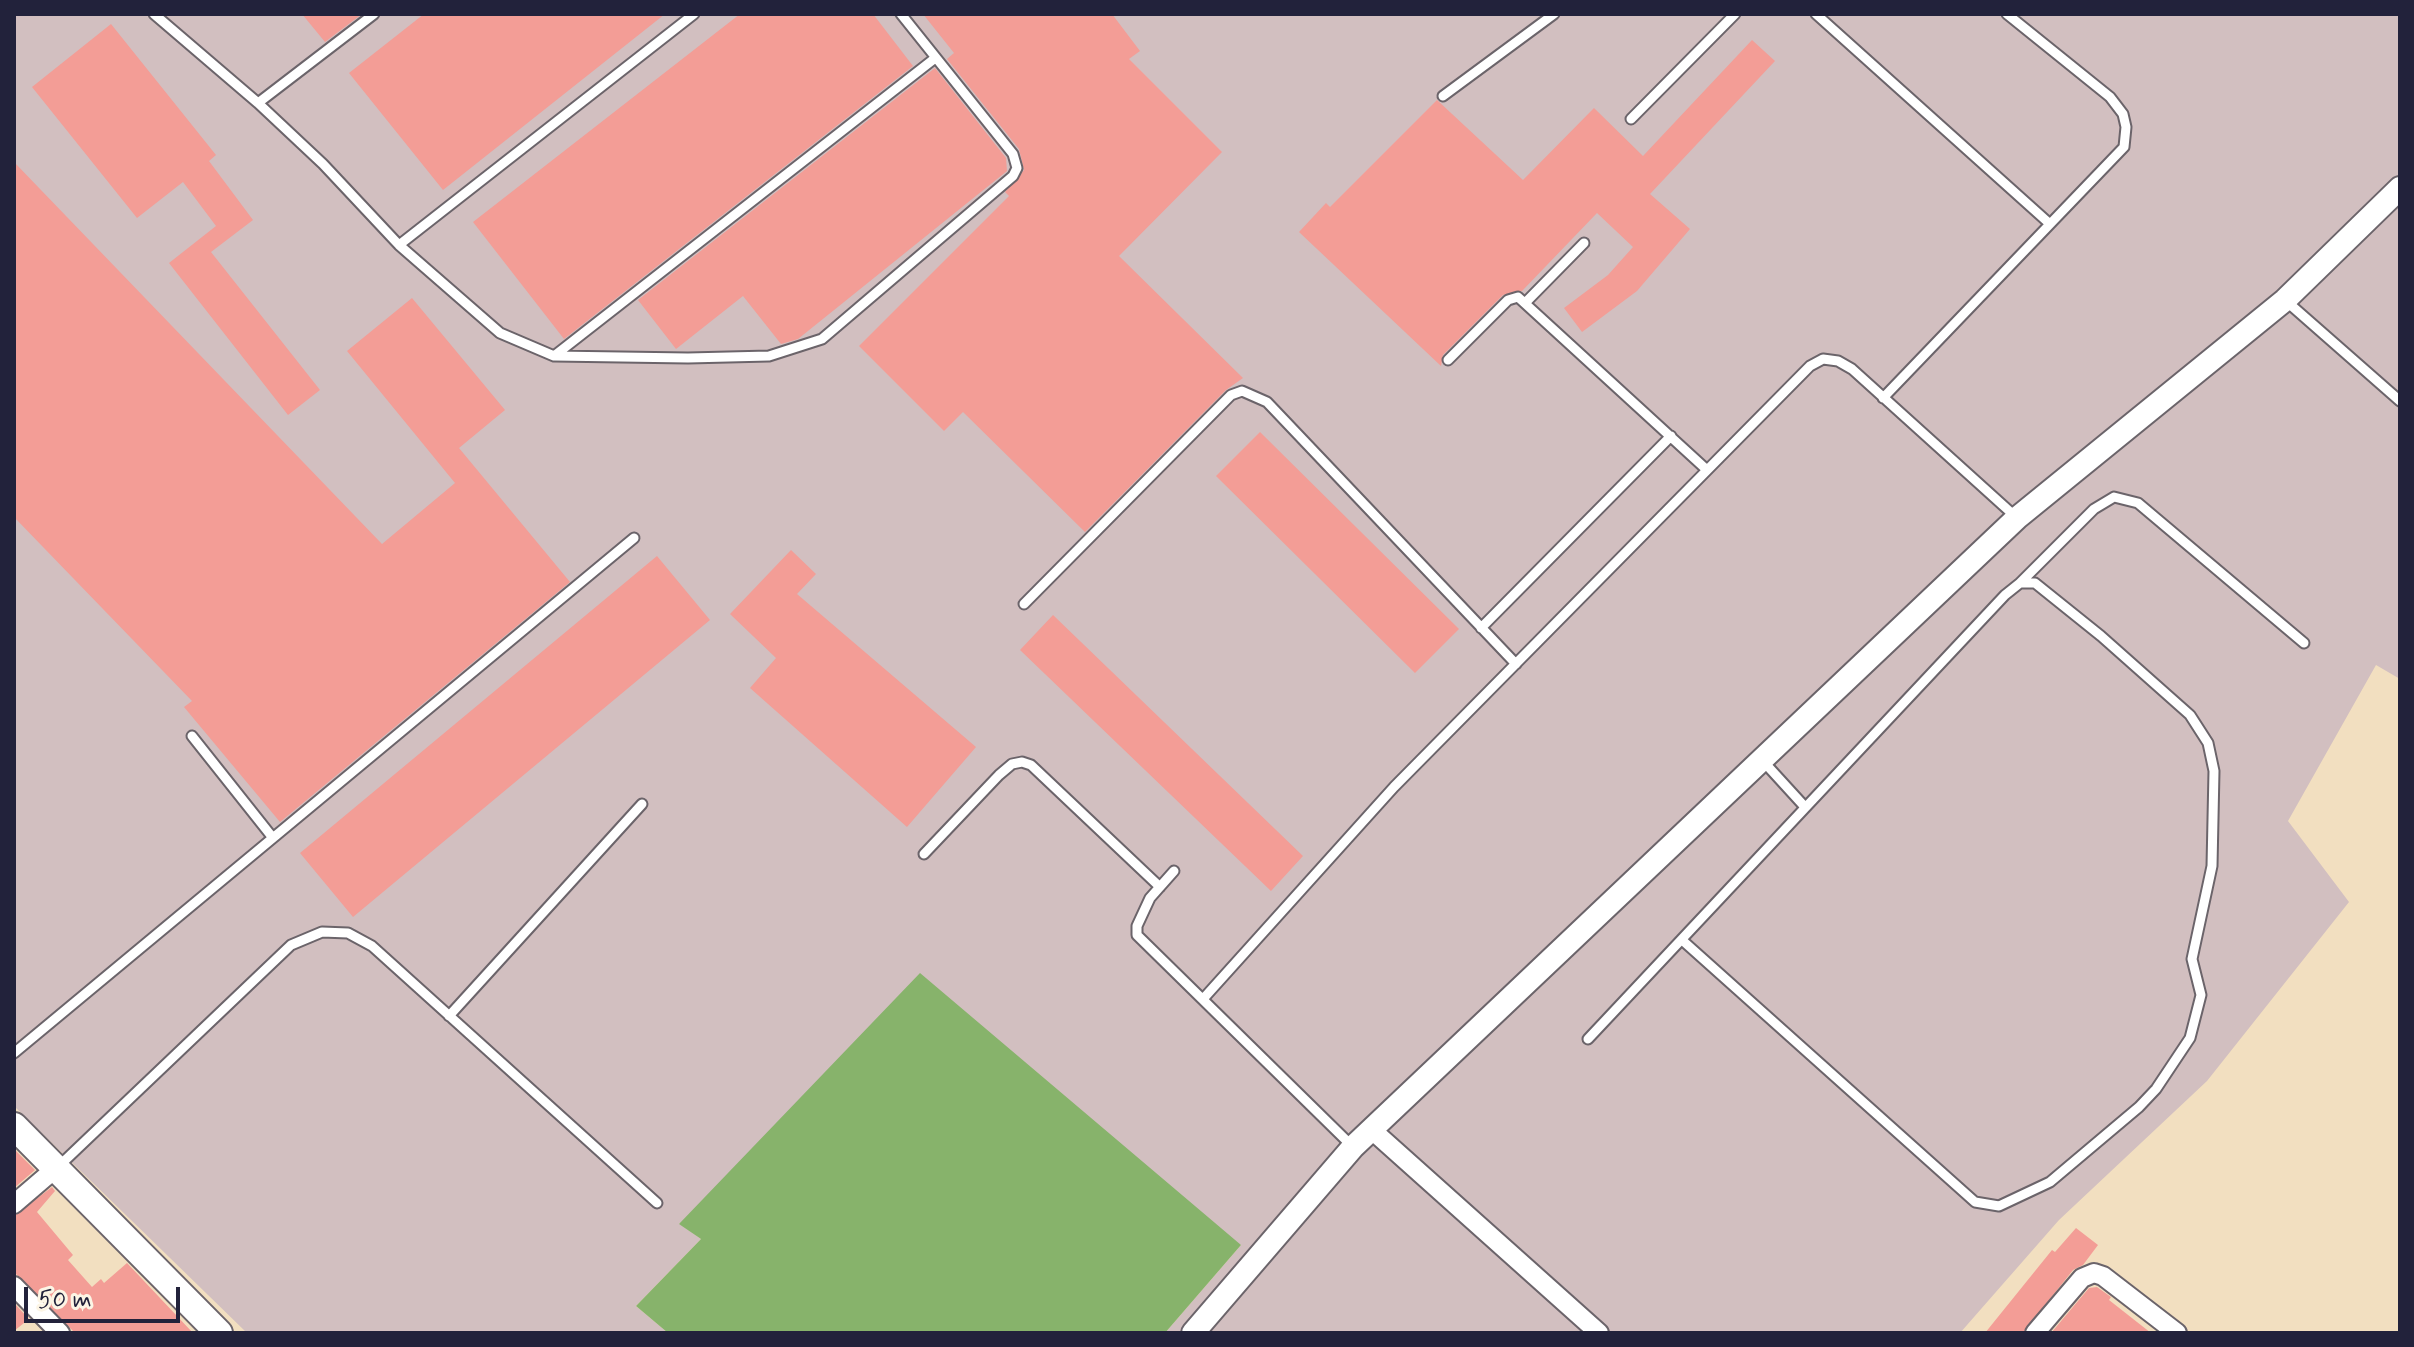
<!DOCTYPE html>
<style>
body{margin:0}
#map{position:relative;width:2414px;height:1347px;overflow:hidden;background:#f2dfc0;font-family:Mynerve,sans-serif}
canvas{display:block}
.frame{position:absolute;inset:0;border:16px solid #22223b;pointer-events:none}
.scale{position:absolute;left:24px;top:1287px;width:156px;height:36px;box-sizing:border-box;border:4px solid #22223b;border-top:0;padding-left:10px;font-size:24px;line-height:28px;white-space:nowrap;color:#22223b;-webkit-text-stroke:6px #fcf5e5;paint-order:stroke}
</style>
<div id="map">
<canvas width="2414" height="1347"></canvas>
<div class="frame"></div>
<div class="scale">50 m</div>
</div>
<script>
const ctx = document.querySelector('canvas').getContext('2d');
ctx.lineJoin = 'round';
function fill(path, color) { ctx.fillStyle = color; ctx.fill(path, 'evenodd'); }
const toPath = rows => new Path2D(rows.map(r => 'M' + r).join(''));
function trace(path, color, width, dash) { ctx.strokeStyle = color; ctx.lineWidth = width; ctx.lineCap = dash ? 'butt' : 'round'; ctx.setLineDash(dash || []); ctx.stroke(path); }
fill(toPath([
 [14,14,2400,14,2400,679,2376,665,2288,821,2349,902,2207,1081,2059,1220,1960,1333,1165,1333,1241,1245,679,1223,701,1239,636,1306,668,1333,247,1333,14,1106]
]), '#d2bfc0');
fill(toPath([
 [920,973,1241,1245,1165,1333,668,1333,636,1306,701,1239,679,1224]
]), '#87b36b');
fill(toPath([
 [302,14,362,14,325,42],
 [424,14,665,14,443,190,349,73],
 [740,14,873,14,913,66,564,339,473,222],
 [923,14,1112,14,1140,51,1129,59,1222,152,1119,256,1243,378,1226,390,1085,532,963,412,944,431,859,346,1009,196,1005,192,1024,170,1019,149,947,59,954,53],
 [111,24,216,155,209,161,253,220,211,252,320,390,288,415,169,263,216,226,183,182,137,218,32,87],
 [1752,40,1775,61,1650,194,1690,229,1637,291,1582,332,1564,308,1608,275,1633,247,1597,213,1522,291,1503,295,1443,355,1441,366,1299,232,1326,203,1330,207,1437,100,1523,180,1594,108,1643,156],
 [935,68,1006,158,1007,171,798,339,781,344,743,296,676,349,638,300],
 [14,162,382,544,455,483,347,351,412,298,505,410,459,448,570,582,280,822,184,707,192,701,14,517],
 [1260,432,1459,629,1415,673,1216,476],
 [791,550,816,574,797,594,976,747,907,827,750,688,776,658,730,614],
 [657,556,710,620,353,917,300,853],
 [1053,615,1303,856,1271,891,1020,650],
 [14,1149,35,1170,14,1188],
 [52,1187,55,1191,37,1212,73,1255,68,1260,92,1287,101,1279,104,1283,127,1263,193,1333,75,1333,16,1274,14,1216],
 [2076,1228,2098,1245,2083,1265,2073,1270,2023,1333,1985,1333,2052,1250,2055,1252],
 [2097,1287,2111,1297,2109,1300,2151,1333,2051,1333,2089,1288],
 [14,1303,29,1319,14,1331]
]), '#f39d96');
const service = toPath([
 [154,14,258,103,323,164,399,245,500,333,554,356,688,358,769,356,822,339,1013,176,1017,168,1013,154,901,14],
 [1816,14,2050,224],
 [1443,96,1554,14],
 [258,103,374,14],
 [1631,119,1735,14],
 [399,245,694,14],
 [2285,300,2400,401],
 [1526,302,1584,243],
 [554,356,934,59],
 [1448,360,1508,300,1518,297,1707,470],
 [1883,398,2124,147,2126,127,2123,114,2110,97,2007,14],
 [2020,583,2094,509,2114,497,2138,503,2304,643],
 [1024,604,1231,395,1242,391,1267,402,1516,664],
 [1481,628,1671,436],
 [192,736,273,838],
 [1763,761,1805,807],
 [924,854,999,775,1012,764,1022,762,1031,765,1160,887],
 [1174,871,1150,898,1137,926,1137,935,1353,1147],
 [1203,999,1394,787,1810,366,1823,359,1838,361,1852,369,2017,518],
 [449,1016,642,804],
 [1588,1039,2005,595,2020,583,2035,583,2101,636,2190,715,2208,743,2214,771,2212,866,2192,959,2201,995,2190,1038,2156,1089,2139,1107,2050,1182,1999,1206,1975,1202,1682,940],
 [14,1053,634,538],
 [59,1166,291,945,322,932,348,933,372,946,657,1203]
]);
const minor = toPath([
 [1372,1130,1599,1333],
 [14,1204,56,1168],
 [14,1286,60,1333],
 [2035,1333,2082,1278,2094,1273,2103,1276,2177,1333]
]);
const tertiary = toPath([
 [1193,1333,1353,1147,2017,518,2285,300,2400,188]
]);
const secondary = toPath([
 [14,1126,219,1333]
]);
trace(service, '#6b646a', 13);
trace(minor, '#6b646a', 22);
trace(tertiary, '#6b646a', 26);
trace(secondary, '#6b646a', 30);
trace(service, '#fff', 9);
trace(minor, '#fff', 18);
trace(tertiary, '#fff', 22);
trace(secondary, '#fff', 26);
</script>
